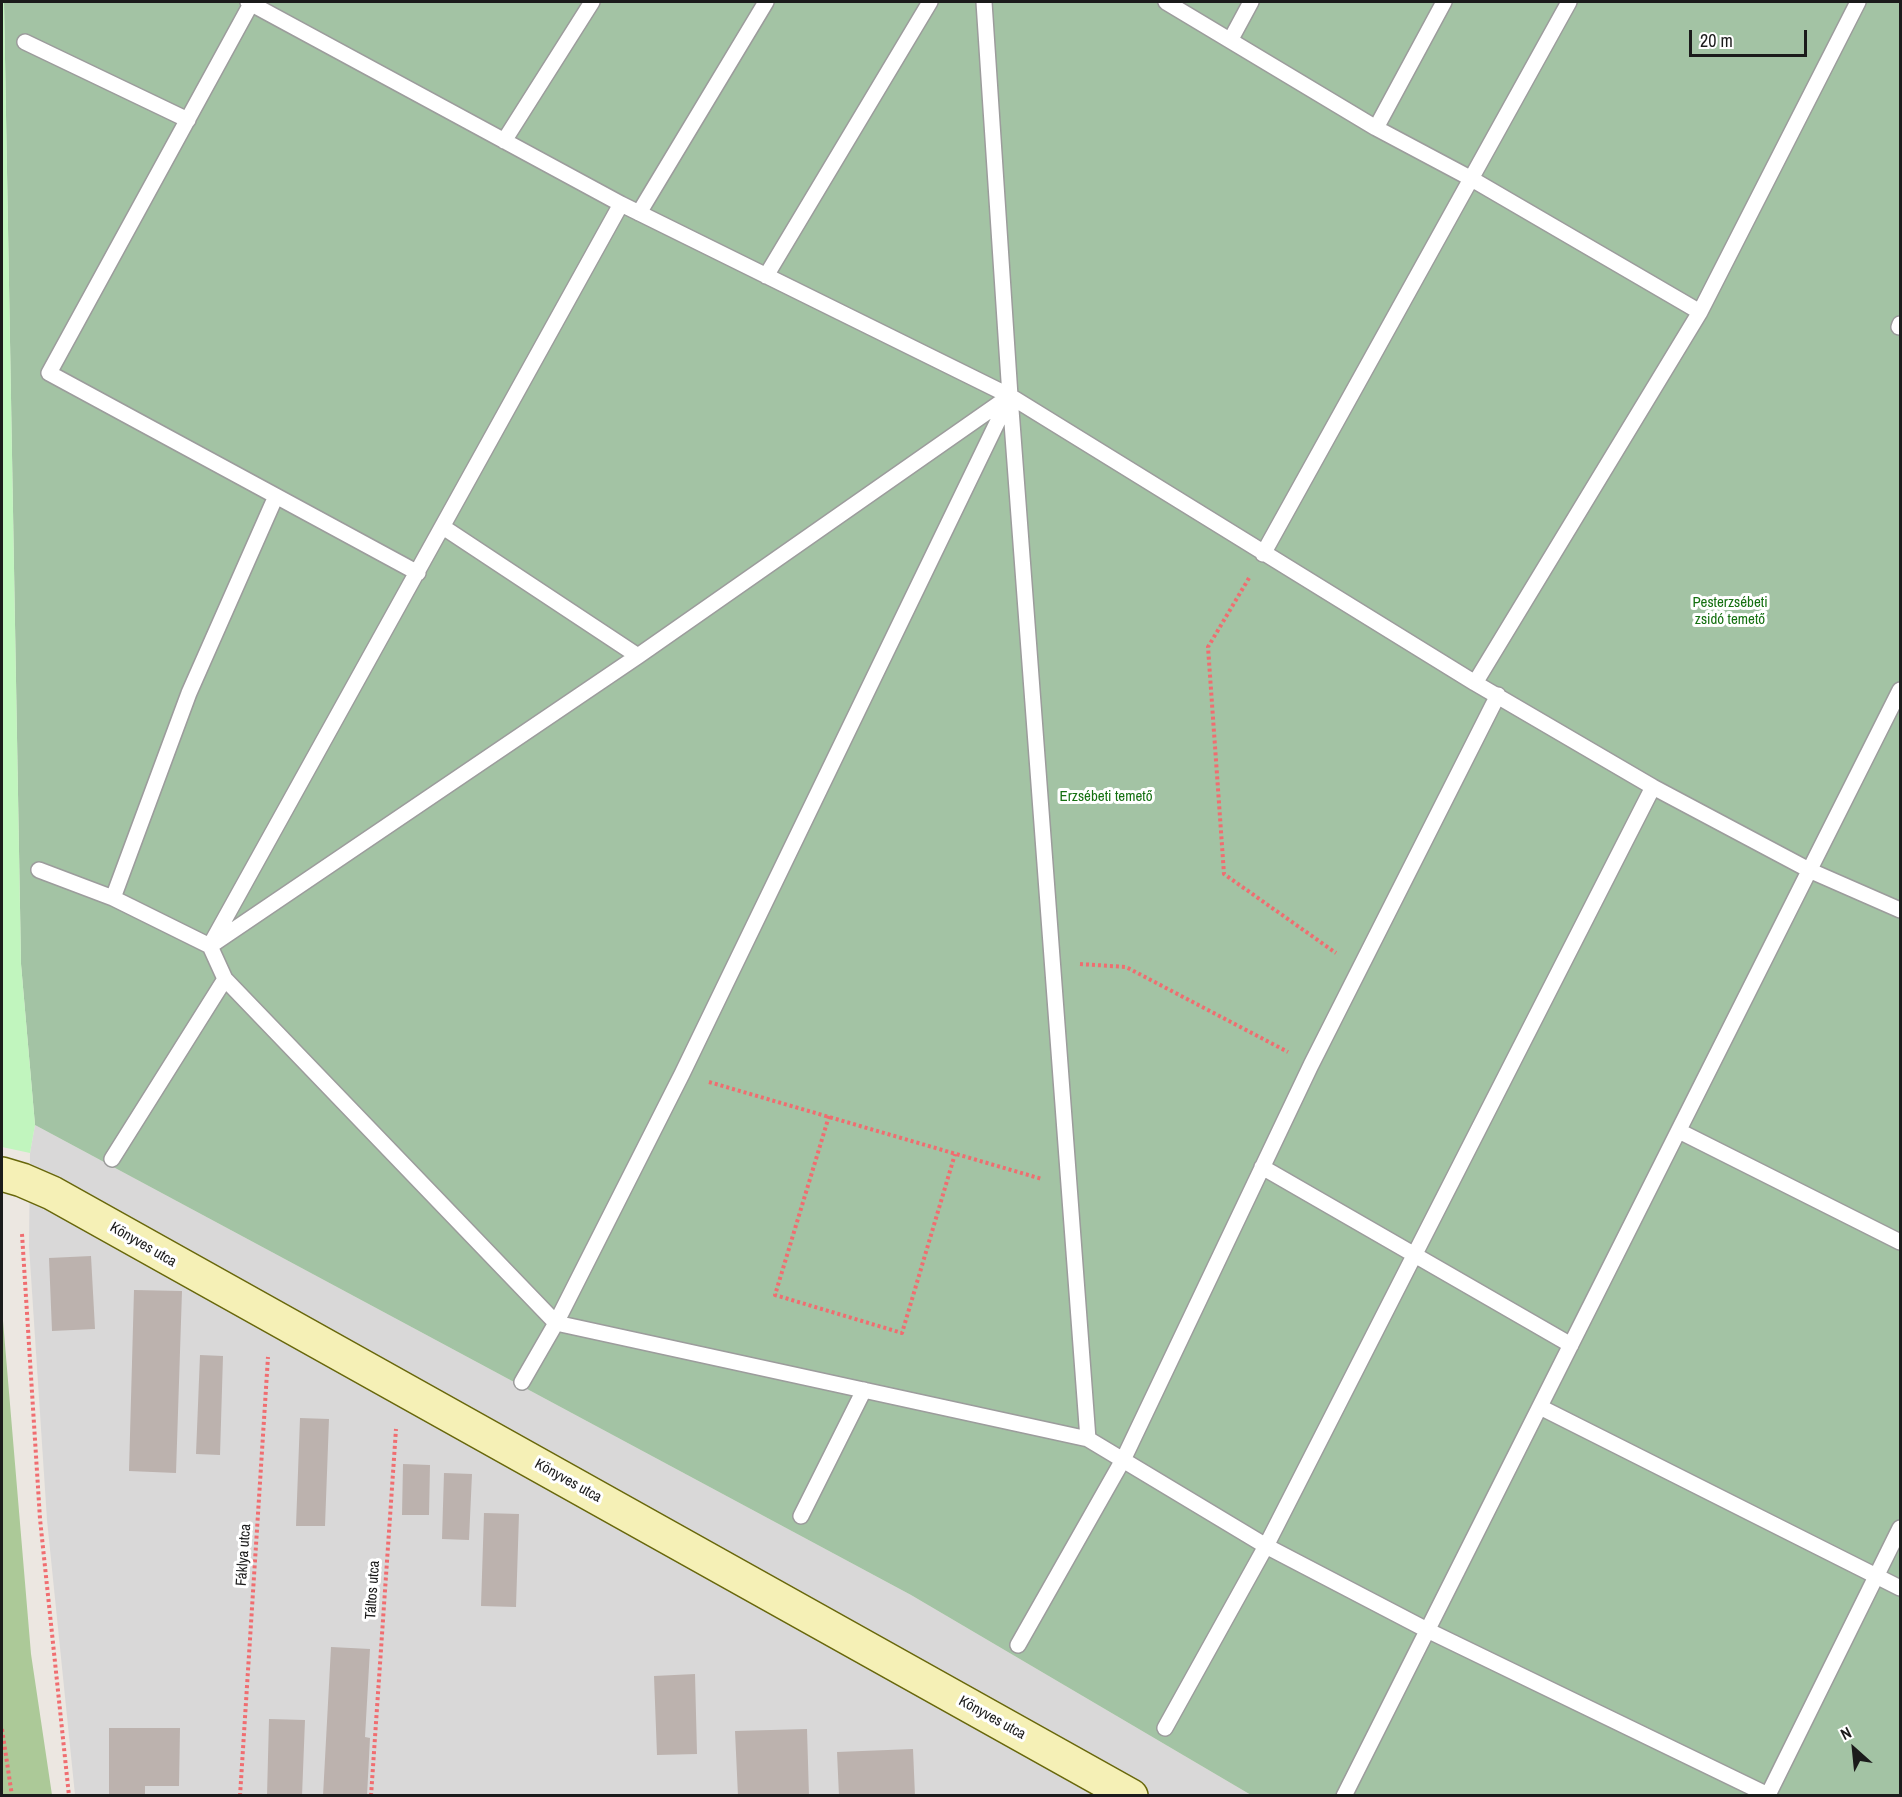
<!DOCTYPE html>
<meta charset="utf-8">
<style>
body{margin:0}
#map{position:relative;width:1902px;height:1797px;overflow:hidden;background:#ece7e1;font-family:"Archivo Narrow",sans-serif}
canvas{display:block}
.frame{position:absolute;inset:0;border:3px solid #1b1b1b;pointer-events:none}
.north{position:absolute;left:1824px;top:1719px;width:60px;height:60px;-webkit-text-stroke:4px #fff;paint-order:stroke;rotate:333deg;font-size:16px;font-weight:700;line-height:24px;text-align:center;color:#1b1b1b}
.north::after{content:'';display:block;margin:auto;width:21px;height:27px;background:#1b1b1b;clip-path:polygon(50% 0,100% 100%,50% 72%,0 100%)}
.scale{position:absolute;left:1689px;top:30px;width:118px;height:27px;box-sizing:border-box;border:3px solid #1b1b1b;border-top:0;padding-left:8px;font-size:18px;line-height:21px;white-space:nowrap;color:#1b1b1b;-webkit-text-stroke:4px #fff;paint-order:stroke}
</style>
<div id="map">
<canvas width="1902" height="1797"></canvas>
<div class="frame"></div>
<div class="north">N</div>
<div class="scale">20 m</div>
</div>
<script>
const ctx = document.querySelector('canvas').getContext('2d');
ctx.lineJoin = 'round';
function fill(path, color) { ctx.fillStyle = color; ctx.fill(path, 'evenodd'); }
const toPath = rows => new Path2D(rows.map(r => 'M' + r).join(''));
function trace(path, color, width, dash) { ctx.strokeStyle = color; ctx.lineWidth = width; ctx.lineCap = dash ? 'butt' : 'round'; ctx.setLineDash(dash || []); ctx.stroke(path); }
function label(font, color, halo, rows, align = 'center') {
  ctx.font = font + ' "Archivo Narrow",sans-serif'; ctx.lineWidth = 6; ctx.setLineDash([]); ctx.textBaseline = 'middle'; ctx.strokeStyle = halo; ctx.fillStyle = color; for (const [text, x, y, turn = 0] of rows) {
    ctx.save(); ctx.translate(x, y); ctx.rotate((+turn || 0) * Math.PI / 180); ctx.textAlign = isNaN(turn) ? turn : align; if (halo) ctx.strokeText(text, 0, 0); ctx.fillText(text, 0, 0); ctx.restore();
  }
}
fill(toPath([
 [35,1125,911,1595,1251,1795,75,1795,47,1520,29,1246,30,1153]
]), '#d9d8d8');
fill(toPath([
 [2,1309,31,1654,52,1795,2,1795]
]), '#acc998');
fill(toPath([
 [4,2,1900,2,1900,1795,1251,1795,911,1595,35,1125,21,964]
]), '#a3c3a4');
fill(toPath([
 [2,2,4,2,21,964,35,1125,30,1153,2,1147]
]), '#c1f5be');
fill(toPath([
 [91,1256,95,1329,52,1331,49,1258],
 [134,1290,182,1291,176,1473,129,1471],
 [200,1355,223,1356,220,1455,196,1454],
 [300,1418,329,1419,325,1526,296,1526],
 [403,1464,430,1465,429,1515,402,1515],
 [444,1473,472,1474,469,1540,442,1539],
 [484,1513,519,1514,516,1607,481,1606],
 [331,1647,370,1649,365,1737,370,1738,367,1796,323,1796],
 [695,1674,697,1754,657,1755,654,1676],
 [269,1719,305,1720,302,1796,267,1796],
 [109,1728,180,1728,179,1786,145,1786,145,1796,109,1796],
 [807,1729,809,1796,738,1796,735,1731],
 [913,1749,915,1796,839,1796,837,1752]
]), '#bcb2ae');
const lane = toPath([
 [248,2,621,204,1010,396,1475,683,1653,787,1811,871,1900,910],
 [252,2,49,373,418,573],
 [984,2,1010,396,1088,1439,1266,1546,1427,1630,1770,1796],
 [1166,2,1376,128,1470,178,1700,312],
 [1231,39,1251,2],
 [25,42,188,120],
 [1376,128,1444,2],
 [504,141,592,2],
 [639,213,766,2],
 [766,276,930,2],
 [1899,327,1900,324],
 [443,527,638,656],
 [1263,554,1569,2],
 [1475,683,1700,312,1858,2],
 [39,870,113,898,210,946,225,979,556,1323,682,1074,1010,396,638,656,210,946],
 [113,898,189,693,276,496],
 [212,942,621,204],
 [1679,1131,1900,1242],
 [112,1159,225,979],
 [1262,1167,1571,1345],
 [522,1382,556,1323,1088,1439],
 [1540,1407,1900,1588],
 [801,1516,864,1390],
 [1018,1645,1124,1458,1311,1065,1498,695],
 [1165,1728,1266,1546,1653,787],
 [1768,1795,1900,1528],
 [1344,1796,1900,690]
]);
const secondary = toPath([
 [2,1174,22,1180,52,1193,1131,1796]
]);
trace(lane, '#9c9c9c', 18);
trace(secondary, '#68670b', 36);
trace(toPath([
 [1249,578,1208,647,1224,874,1336,953],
 [1080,964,1126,967,1288,1052],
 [709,1082,1042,1179],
 [829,1116,775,1295,902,1333,955,1154],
 [22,1234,40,1519,69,1796],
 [2,1729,12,1796],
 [240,1796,268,1357],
 [371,1796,396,1429]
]), '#f06d70', 4, [3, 3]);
trace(lane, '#fff', 15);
trace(secondary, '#f5f0b6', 33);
label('15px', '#157011', '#fff', [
 ["Pesterzsébeti",1730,603],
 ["zsidó temető",1730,620],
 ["Erzsébeti temető",1106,797]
]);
label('15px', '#1b1b1b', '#fff', [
 ["Könyves utca",143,1245,30],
 ["Könyves utca",568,1481,29],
 ["Fáklya utca",244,1555,-86],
 ["Táltos utca",373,1590,-86],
 ["Könyves utca",992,1718,29]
]);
</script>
